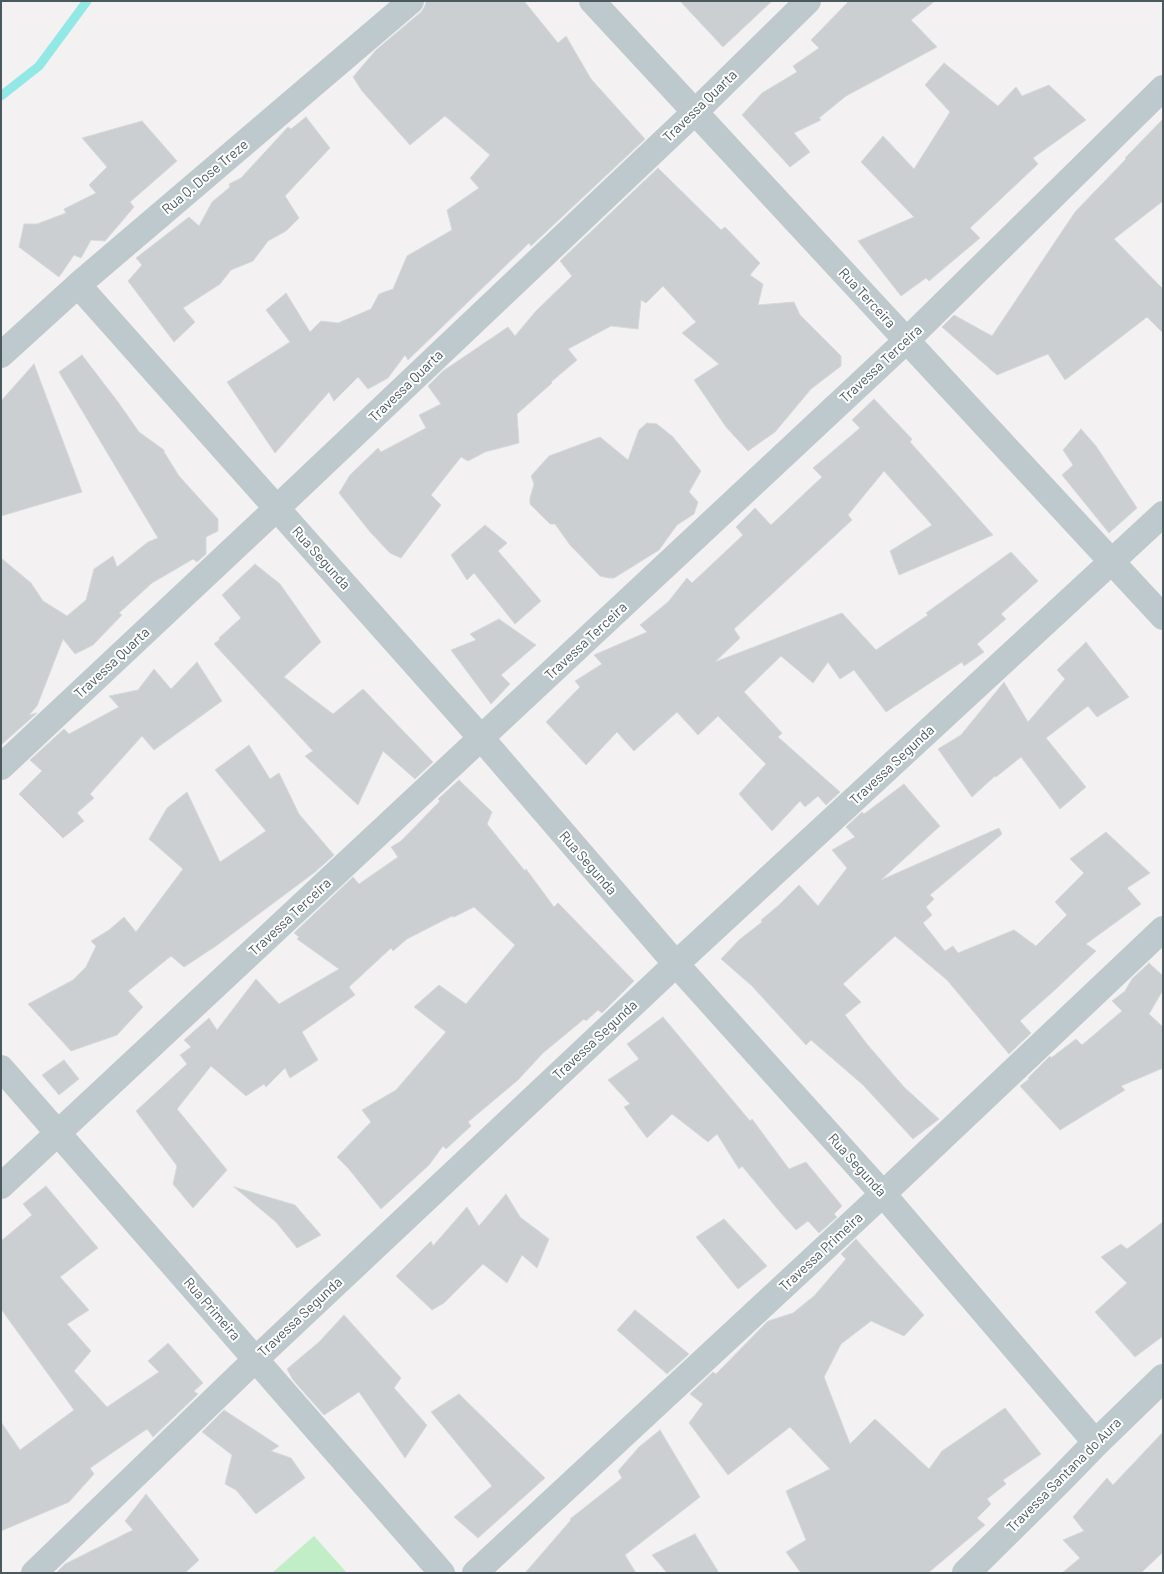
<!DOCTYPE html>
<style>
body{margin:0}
#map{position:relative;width:1164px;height:1574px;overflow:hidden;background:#f3f1f1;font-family:Barlow,sans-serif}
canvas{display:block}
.frame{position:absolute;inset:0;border:2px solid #49595d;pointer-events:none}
</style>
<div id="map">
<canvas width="1164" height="1574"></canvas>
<div class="frame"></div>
</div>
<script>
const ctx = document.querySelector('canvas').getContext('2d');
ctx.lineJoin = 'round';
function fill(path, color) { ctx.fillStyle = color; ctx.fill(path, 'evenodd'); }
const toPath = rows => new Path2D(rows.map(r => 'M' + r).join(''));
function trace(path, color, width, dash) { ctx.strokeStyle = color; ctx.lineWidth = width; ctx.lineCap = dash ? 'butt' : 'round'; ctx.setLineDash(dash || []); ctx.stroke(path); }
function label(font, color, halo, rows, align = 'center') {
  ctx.font = font + ' Barlow,sans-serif'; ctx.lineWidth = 4; ctx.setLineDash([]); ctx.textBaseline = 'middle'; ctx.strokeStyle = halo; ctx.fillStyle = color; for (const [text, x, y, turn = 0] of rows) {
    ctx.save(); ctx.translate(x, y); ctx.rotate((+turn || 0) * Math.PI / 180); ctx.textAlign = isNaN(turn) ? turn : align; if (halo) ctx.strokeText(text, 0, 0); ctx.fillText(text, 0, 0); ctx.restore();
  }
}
fill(toPath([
 [314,1536,347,1573,272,1573]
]), '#c2eec7');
trace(toPath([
 [1,96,39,66,87,1]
]), '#91e8e4', 9);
const building = toPath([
 [426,1,524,1,558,43,566,36,591,79,645,139,531,246,529,243,408,360,405,355,388,378,368,389,358,377,334,401,329,392,275,453,227,382,290,342,266,310,286,293,310,332,321,321,338,323,371,309,379,294,393,289,407,256,452,230,447,210,479,188,470,178,490,155,445,116,410,145,362,91,353,77,376,50,421,12,425,6,426,1],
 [680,1,772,1,723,47,680,1],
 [849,1,935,1,911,20,937,47,846,96,819,118,821,120,794,133,810,152,790,167,742,115,762,93,797,72,793,66,819,48,811,40,849,1],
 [944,63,998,106,1016,87,1022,96,1049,85,1086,120,1033,158,1038,164,970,228,980,238,929,281,926,278,901,296,858,241,914,217,861,162,883,136,914,169,950,112,925,85,944,63],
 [306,117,330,148,285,196,299,218,286,231,268,241,253,261,231,270,220,284,183,308,195,322,174,342,128,281,142,265,136,258,189,217,199,226,212,202,230,187,229,184,241,178,288,127,291,129,306,117],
 [1163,119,1163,201,1114,239,1163,289,1163,333,1147,317,1065,380,1048,354,997,375,942,327,954,315,992,336,1075,212,1126,159,1125,158,1163,119],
 [142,121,177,161,130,202,134,207,105,241,91,240,81,258,74,255,59,277,19,247,24,224,37,224,66,213,64,209,96,193,89,185,107,167,82,138,142,121],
 [658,168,721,230,725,227,760,263,750,275,763,284,758,305,794,302,800,315,841,356,841,366,811,389,775,432,748,451,726,427,694,380,719,364,682,333,696,322,663,286,646,303,641,300,638,329,611,326,568,349,577,360,551,382,552,383,517,414,519,443,485,452,468,461,461,457,431,495,441,505,401,558,390,553,371,533,339,493,350,475,378,448,381,452,426,428,419,415,441,404,428,386,443,371,508,327,515,336,536,311,572,276,560,261,658,168],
 [82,355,118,402,139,432,164,450,164,452,179,476,218,519,218,531,206,537,206,554,197,562,193,559,152,583,119,613,122,615,93,645,75,654,63,639,37,706,29,715,37,713,1,745,1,558,31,583,43,601,67,616,86,600,94,569,113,556,117,567,148,542,158,538,59,372,82,355],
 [34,364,82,492,1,516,1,401,34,364],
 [874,399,912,439,910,442,993,535,899,575,890,551,932,525,884,471,848,515,852,520,734,629,740,638,715,662,842,613,876,650,928,615,926,613,1011,552,1038,581,1001,614,1006,619,977,644,984,652,964,666,962,662,886,712,854,670,840,679,828,662,813,683,781,656,744,692,782,733,778,737,840,792,826,805,818,796,805,807,800,801,772,831,739,794,766,764,718,716,698,735,677,712,634,751,617,732,586,765,546,722,580,687,575,681,602,664,594,655,647,632,640,625,668,602,687,578,692,583,743,535,736,527,755,508,771,525,822,477,813,468,860,428,852,420,874,399],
 [647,423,657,424,673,437,701,471,689,492,698,502,694,514,677,525,659,550,614,578,609,578,600,576,570,545,555,524,550,524,530,504,530,498,534,484,531,476,549,456,600,437,628,460,639,430,647,423],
 [1081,429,1096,446,1137,508,1109,533,1062,475,1073,465,1063,450,1081,429],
 [485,525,507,543,498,551,541,601,515,624,474,573,467,580,451,555,485,525],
 [255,564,280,584,321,642,284,677,333,714,363,689,433,762,415,779,383,751,358,805,305,756,313,751,214,644,220,639,219,638,241,618,222,595,255,564],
 [499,619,536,645,501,675,510,684,491,704,451,650,476,640,470,634,499,619],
 [1086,642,1129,697,1097,717,1088,706,1046,738,1086,787,1060,809,1021,757,996,777,995,776,972,797,938,749,961,735,1004,682,1028,722,1065,679,1057,670,1086,642],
 [197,662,222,701,154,750,142,736,90,794,94,798,77,813,84,821,63,838,19,794,42,771,30,760,64,729,69,734,119,707,109,696,138,690,154,669,171,689,197,662],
 [249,745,270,779,279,773,299,814,334,855,315,872,216,946,184,967,171,956,128,991,143,1007,117,1035,71,1051,28,1004,73,980,86,967,96,946,91,941,109,930,124,917,136,932,183,869,149,839,167,808,187,792,220,862,266,831,215,770,249,745],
 [459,780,492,812,487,824,525,871,526,869,554,907,558,903,634,981,602,1013,598,1010,586,1021,584,1019,543,1053,518,1080,468,1122,471,1126,446,1149,443,1146,429,1165,381,1209,348,1168,337,1157,371,1122,362,1110,396,1090,446,1032,414,1007,439,985,466,1004,515,945,474,907,454,917,452,916,407,939,393,951,391,948,349,987,355,995,302,1032,318,1060,290,1078,285,1068,266,1087,264,1084,246,1096,211,1066,177,1109,227,1170,193,1208,173,1184,177,1166,136,1111,187,1064,180,1055,191,1047,184,1040,209,1018,217,1030,256,979,279,1004,339,969,297,939,299,937,294,933,353,877,359,884,398,857,391,847,401,841,440,801,438,799,459,780],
 [904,784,940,826,881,880,999,828,1002,834,930,895,934,899,926,907,932,915,923,923,945,951,953,946,958,953,1014,930,1036,946,1067,915,1055,902,1084,873,1070,859,1106,832,1150,873,1127,888,1141,904,1086,944,1096,951,1057,988,1020,1021,1031,1033,1009,1054,947,980,895,936,843,984,861,1002,845,1015,867,1044,904,1087,939,1119,913,1139,863,1085,811,1040,806,1045,752,986,721,959,739,940,762,922,761,920,779,905,799,885,818,906,847,868,832,850,855,837,846,827,862,812,864,814,904,784],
 [1149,963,1163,976,1163,990,1149,1014,1163,1027,1163,1068,1121,1086,1125,1090,1060,1130,1020,1086,1029,1079,1028,1078,1050,1056,1051,1058,1076,1039,1082,1045,1122,1011,1112,1001,1125,991,1132,979,1149,963],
 [663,1017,750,1121,752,1119,789,1169,806,1162,842,1206,834,1214,837,1217,819,1233,808,1221,796,1230,780,1212,742,1166,739,1169,717,1134,708,1142,672,1114,647,1138,624,1107,630,1104,608,1080,639,1059,627,1044,663,1017],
 [64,1060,79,1079,59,1095,42,1075,64,1060],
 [46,1186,98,1248,60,1277,89,1310,67,1324,91,1351,74,1371,107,1407,159,1372,148,1361,168,1343,203,1383,194,1391,198,1394,153,1437,147,1429,90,1468,94,1474,69,1502,1,1531,1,1422,20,1450,74,1410,1,1309,1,1241,32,1215,23,1204,46,1186],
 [234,1187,295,1205,321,1235,297,1248,276,1222,234,1187],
 [506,1194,520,1217,549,1239,537,1268,522,1255,507,1283,483,1264,444,1303,432,1310,396,1276,431,1241,433,1246,467,1207,479,1226,506,1194],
 [724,1219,767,1266,738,1289,696,1237,724,1219],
 [1163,1222,1163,1336,1135,1357,1095,1312,1127,1283,1101,1257,1121,1244,1127,1249,1163,1222],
 [856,1239,924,1315,904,1336,871,1321,841,1344,824,1377,850,1444,875,1419,929,1469,942,1451,1005,1408,1041,1454,1003,1480,1006,1484,987,1499,991,1504,977,1518,985,1525,928,1573,801,1573,786,1552,806,1540,786,1491,830,1469,790,1427,728,1475,689,1423,703,1404,690,1394,713,1372,716,1374,768,1321,793,1313,814,1296,846,1259,841,1254,856,1239],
 [635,1310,689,1354,667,1374,617,1330,635,1310],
 [344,1315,401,1378,394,1388,427,1425,405,1458,359,1392,324,1415,293,1380,287,1369,319,1342,344,1315],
 [459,1394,545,1478,478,1538,454,1517,492,1486,431,1412,459,1394],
 [224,1410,279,1446,271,1451,291,1458,305,1478,256,1514,236,1490,225,1484,232,1455,202,1432,224,1410],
 [660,1430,700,1497,625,1555,636,1573,525,1573,571,1520,570,1519,622,1478,618,1471,639,1447,660,1430],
 [1163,1432,1163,1552,1141,1573,1062,1573,1080,1558,1063,1540,1084,1531,1073,1517,1107,1478,1113,1485,1163,1432],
 [146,1494,199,1560,185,1573,56,1573,65,1564,133,1530,125,1521,146,1494],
 [695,1534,719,1573,667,1573,652,1555,695,1534]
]);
fill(building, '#cbcfd2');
trace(building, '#d5d9dc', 1);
trace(toPath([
 [592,1,1163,617],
 [78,285,482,739,676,964,883,1194,1096,1443],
 [1,355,78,285,411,1],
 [1,767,277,508,695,112,808,1],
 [1,1068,442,1573],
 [1,1186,906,341,1163,88],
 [34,1573,256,1359,676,964,1163,514],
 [475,1573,883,1194,1163,929]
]), '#bdc9cc', 26);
trace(toPath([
 [966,1573,1059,1481,1096,1443,1163,1378]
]), '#bdc9cc', 28);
label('14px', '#49595d', '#fff', [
 ["Travessa Quarta",700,106,-44],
 ["Rua Q. Dose Treze",205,177,-40],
 ["Rua Terceira",867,298,47],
 ["Travessa Terceira",881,364,-43],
 ["Travessa Quarta",406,386,-44],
 ["Rua Segunda",321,558,48],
 ["Travessa Terceira",586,641,-43],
 ["Travessa Quarta",112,663,-43],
 ["Travessa Segunda",892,765,-43],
 ["Rua Segunda",588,863,49],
 ["Travessa Terceira",290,917,-43],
 ["Travessa Segunda",595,1040,-43],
 ["Rua Segunda",857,1165,48],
 ["Travessa Primeira",821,1252,-43],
 ["Rua Primeira",212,1309,49],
 ["Travessa Segunda",300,1317,-43],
 ["Travessa Santana do Aura",1064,1475,-45]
]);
</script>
